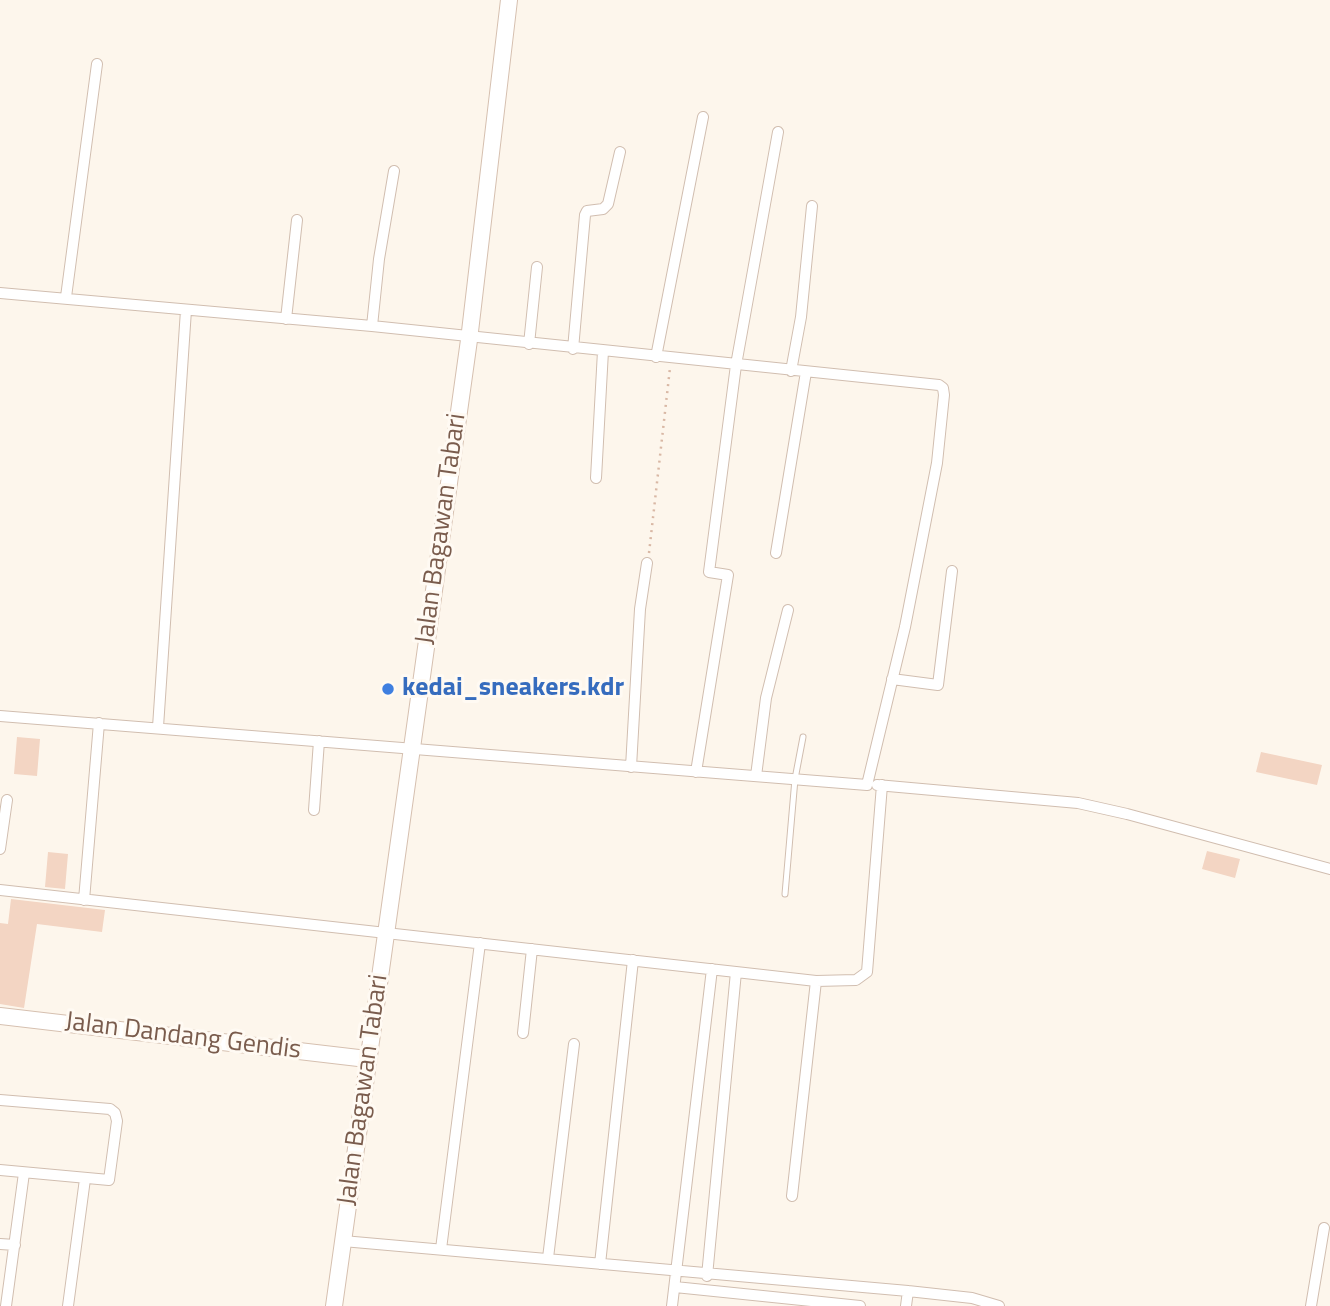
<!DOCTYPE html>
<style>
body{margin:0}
canvas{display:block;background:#fdf6ec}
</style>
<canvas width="1330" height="1306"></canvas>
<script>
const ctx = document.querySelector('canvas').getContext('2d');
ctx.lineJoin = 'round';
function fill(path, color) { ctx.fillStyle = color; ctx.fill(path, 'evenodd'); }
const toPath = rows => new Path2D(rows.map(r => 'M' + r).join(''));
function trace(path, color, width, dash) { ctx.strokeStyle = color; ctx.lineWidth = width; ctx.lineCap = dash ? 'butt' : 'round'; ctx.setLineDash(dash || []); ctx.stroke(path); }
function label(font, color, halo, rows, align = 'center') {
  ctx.font = font + ' "Titillium Web",sans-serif'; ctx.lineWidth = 6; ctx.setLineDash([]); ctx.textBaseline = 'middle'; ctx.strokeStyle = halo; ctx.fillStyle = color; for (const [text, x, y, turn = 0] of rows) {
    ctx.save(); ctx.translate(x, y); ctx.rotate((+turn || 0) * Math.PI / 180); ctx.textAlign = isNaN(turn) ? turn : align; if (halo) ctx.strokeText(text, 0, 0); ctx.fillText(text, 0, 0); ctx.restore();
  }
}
fill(toPath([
 [17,737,40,739,37,776,14,774],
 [1261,752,1322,765,1317,785,1256,772],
 [1207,851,1240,859,1235,878,1202,869],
 [48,852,68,854,65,889,45,887],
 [11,899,105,910,102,932,37,924,24,1008,0,1004,0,923,8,924]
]), '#f3d5c3');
const lane = toPath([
 [785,894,795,779,803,737]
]);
const street = toPath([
 [0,293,372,326,939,385,943,388,944,395,937,463,905,627,867,785,0,716],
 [66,297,97,64],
 [286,319,297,220],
 [372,326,379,259,394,171],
 [529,344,537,267],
 [573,349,585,215,587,211,603,209,608,204,620,152],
 [656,357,703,117],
 [791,371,801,317,812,206],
 [596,478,603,351],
 [776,553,806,372],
 [892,679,938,685,952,571],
 [158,727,186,310],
 [631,767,640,609,647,563],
 [696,772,728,575,709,572,736,365,778,132],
 [756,776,766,698,788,610],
 [877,785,1078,803,1127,814,1330,869],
 [314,810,319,741],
 [0,849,7,800],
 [0,890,736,972,816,981,856,980,867,972,882,785],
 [84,900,99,723],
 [523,1033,532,949],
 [0,1100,110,1109,115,1113,117,1121,109,1180,0,1170],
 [792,1196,816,981],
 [343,1241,908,1291,972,1298,999,1306],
 [0,1244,15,1245],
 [441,1249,480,943],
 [548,1258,574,1044],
 [600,1264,633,960],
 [707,1276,736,972],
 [675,1287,860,1306],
 [6,1306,24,1173],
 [68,1306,85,1179],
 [672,1306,712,969],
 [906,1306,908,1291],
 [1311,1306,1324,1228]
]);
const secondary = toPath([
 [0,1016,367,1059],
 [334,1306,469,340,509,0]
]);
trace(lane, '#d1beb0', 7);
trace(street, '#d1beb0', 12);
trace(secondary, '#d6c0b0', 18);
trace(toPath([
 [649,553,670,368]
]), '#d9b8a5', 2.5, [2, 5]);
trace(lane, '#fff', 5);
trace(street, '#fff', 10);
trace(secondary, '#fff', 16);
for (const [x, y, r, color] of [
 [388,689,7,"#3f7fe0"]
]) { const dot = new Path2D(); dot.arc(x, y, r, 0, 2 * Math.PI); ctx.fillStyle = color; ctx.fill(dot); trace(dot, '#fffaf3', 2.5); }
label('26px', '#7a5c4d', '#fffaf3', [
 ["Jalan Bagawan Tabari",442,529,-82],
 ["Jalan Dandang Gendis",183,1037,7],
 ["Jalan Bagawan Tabari",364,1090,-82]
]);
label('bold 26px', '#366cbe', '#fffaf3', [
 ["kedai_sneakers.kdr",402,689]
], 'left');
</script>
